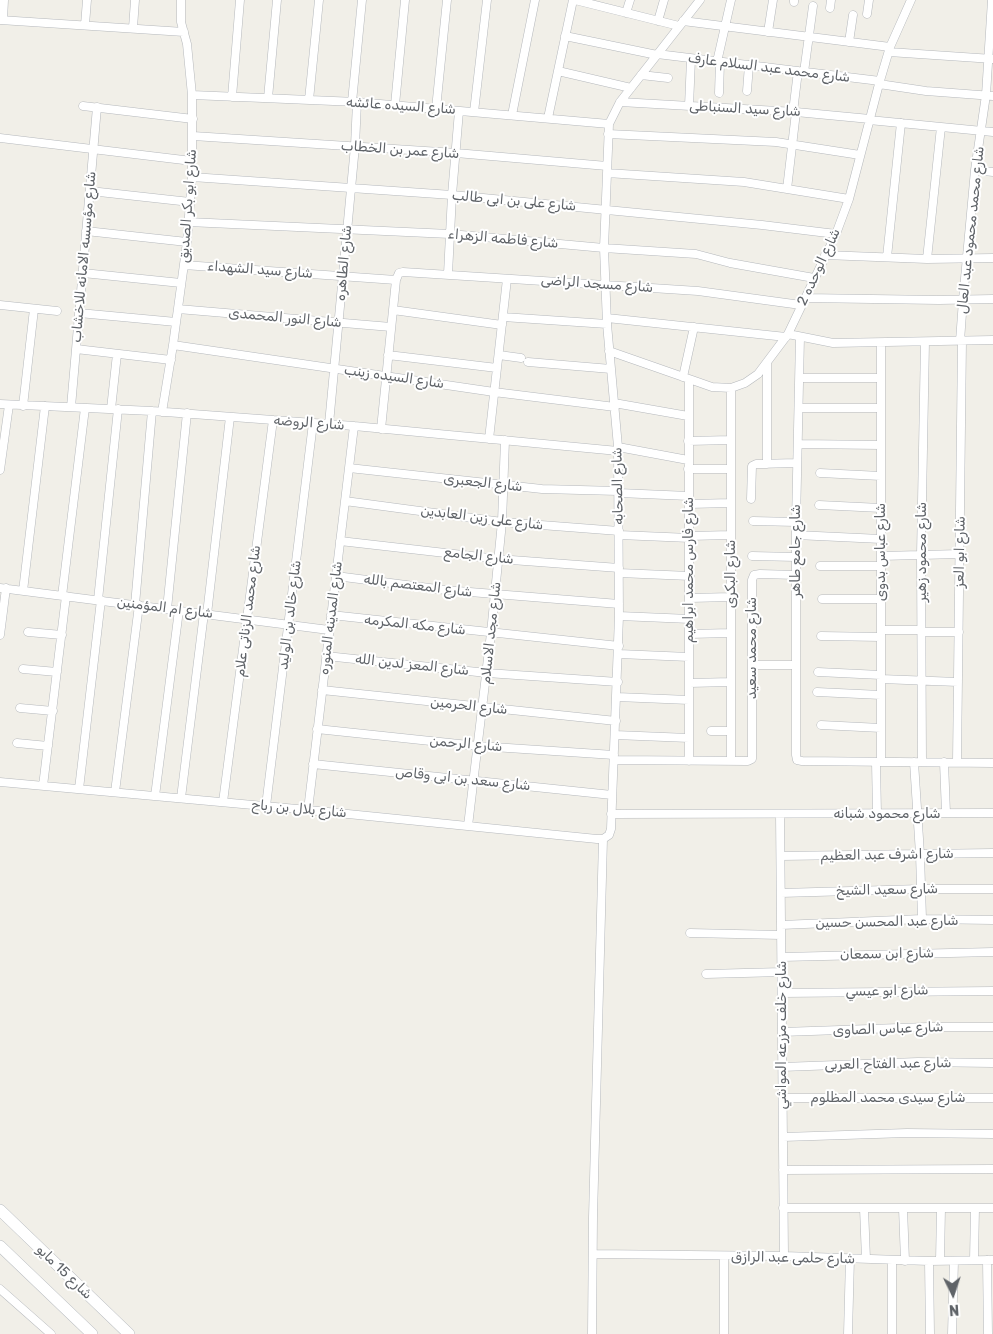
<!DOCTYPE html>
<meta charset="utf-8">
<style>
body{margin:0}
#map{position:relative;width:993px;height:1334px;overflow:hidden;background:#f1efe8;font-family:Rubik,sans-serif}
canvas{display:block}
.north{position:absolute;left:928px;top:1269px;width:50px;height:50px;-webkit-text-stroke:4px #fff;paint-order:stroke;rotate:176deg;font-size:14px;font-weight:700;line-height:20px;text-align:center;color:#5f6368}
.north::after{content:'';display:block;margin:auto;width:18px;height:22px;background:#5f6368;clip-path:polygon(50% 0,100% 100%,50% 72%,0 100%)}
</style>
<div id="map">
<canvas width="993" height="1334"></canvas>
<div class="north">N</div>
</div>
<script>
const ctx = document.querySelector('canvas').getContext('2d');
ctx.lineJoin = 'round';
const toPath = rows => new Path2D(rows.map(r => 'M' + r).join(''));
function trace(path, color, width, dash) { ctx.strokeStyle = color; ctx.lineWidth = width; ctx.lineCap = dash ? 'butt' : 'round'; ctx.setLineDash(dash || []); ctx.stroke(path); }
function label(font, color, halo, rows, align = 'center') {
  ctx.font = font + ' Rubik,"Noto Naskh Arabic",sans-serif'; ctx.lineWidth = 4; ctx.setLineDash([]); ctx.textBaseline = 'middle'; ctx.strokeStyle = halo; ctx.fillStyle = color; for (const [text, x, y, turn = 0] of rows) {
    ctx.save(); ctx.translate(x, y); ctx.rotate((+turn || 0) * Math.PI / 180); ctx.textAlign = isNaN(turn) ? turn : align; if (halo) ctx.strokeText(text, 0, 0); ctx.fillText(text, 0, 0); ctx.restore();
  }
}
const minor = toPath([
 [575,0,679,26],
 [794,2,794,0],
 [830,8,831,0],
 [626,13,630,0],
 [867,14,869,0],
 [0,20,184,32],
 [3,20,4,0],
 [658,21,664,0],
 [683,21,890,47],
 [85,25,87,0],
 [133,28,135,0],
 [768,32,773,0],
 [565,36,657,55],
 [849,42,853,15],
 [889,52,993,59],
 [657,54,880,81],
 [717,62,731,0],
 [558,71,631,88],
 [804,72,813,6],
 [641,75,668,78],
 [879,84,926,91,993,96],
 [747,91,749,65],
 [719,93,720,62],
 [192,95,357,102,609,124],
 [232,97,240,0],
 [268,98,277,0],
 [309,100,319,0],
 [352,102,362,0],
 [620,102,796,112,870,119],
 [395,105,405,0],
 [83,106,193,119],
 [689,106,691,59],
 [436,109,447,0],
 [474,112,487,0],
 [793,112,798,71],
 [512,115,535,0],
 [548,118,573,0],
 [869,120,993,132],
 [608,134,776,142,860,155],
 [193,136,456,153,607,166],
 [0,138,192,161],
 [975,170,993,172],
 [607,173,744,182,849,199],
 [192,177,452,195,762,225,836,234],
 [787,189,796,112],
 [90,191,190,202],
 [188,222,450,234,604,248,696,254,730,263,814,278],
 [86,231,187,242],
 [825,255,927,259,993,258],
 [887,257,901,123],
 [927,259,941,127],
 [184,265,396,280],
 [83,273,181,283],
 [448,274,452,195,459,111],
 [805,298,939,300,993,299],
 [0,305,57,311],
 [178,309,391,327],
 [393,310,502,325],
 [79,313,176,322],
 [503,317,607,324],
 [607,318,786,337],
 [788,334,833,343,993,340],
 [800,337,796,522,796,755,797,760,802,761,993,763],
 [960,341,963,300,975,170,986,95,992,0],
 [881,343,881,762],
 [173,345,494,392,615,407],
 [76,349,171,360],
 [609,351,712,387,731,388,745,383,758,374,788,334,836,234,849,199,879,84,890,47,911,0],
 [388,355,497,368],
 [499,355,521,358],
 [528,362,611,369],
 [767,362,767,464],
 [683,377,694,327],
 [800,378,881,378],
 [614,403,688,416],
 [0,404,152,411,354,426,618,451],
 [23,406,34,309],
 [71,407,97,107],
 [799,408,881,408],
 [111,409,117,354],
 [162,412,173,345,187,242,192,177,192,95,187,44,181,22,181,0],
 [329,424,355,146,357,102],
 [381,429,396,280,399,273,403,272,698,291,801,305],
 [489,439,507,279],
 [688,441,731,440],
 [798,444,881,445],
 [618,447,688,460],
 [349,468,542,489,618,491],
 [688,469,731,469],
 [0,470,9,405],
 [820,473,881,476],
 [619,493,689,496],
 [751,499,752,466,756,464,797,463],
 [345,501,502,522,619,531],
 [689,504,731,503],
 [819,505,881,508],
 [753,521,796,522],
 [619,535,690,538],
 [796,535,881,539],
 [689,536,731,535],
 [340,541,498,559,619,568],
 [752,556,796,557],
 [881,556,960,554],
 [820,566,881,566],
 [619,573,690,576],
 [336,576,445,590,619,604],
 [0,588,329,630],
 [23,591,45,406],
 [62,596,85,408],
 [690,598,731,597],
 [822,599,881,599],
 [98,600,118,409],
 [135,605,152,411],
 [167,609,187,413],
 [207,614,230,417],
 [331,615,619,646],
 [619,616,690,619],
 [881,630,921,630],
 [28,632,62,635],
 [921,632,959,632],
 [689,634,731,633],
 [0,635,6,588],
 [821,636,881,637],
 [619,654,689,657],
 [326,656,487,673,618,682],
 [752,665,796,665],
 [23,669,57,672],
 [818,672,881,675],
 [881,679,958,682],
 [689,683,731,682],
 [322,690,616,721],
 [817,692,881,695],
 [617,697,689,700],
 [20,708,53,711],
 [821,725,881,728],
 [317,729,478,746,614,755],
 [711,731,731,731],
 [615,735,689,738],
 [17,743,48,746],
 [614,760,748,761,752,759,752,580,754,575,760,574,796,575],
 [689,761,689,380],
 [731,761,731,388],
 [876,762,877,814],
 [914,762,920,854,922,919],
 [922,762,921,555,925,342],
 [944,762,946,813],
 [957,762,962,341],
 [313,764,612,795],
 [0,782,308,810,597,839,603,839,609,835,611,829,619,616,618,447,607,324,604,248,609,124,620,102,700,0],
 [43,786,66,596],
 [79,789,101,600],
 [115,792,139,605],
 [155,796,179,610],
 [181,798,204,613],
 [223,802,273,420],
 [266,806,313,423],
 [308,810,354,426],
 [611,814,993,813],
 [780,814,784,1256],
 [468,826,491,633,502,522,505,440],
 [781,856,993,853],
 [781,893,921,889,993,889],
 [781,925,922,919,993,920],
 [690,933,781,935],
 [782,957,993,952],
 [706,974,782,972],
 [782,993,993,991],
 [782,1032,928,1027,993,1027],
 [782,1067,918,1062,993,1063],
 [783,1098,993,1098],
 [783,1137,907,1133,993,1134],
 [783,1170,993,1169],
 [783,1208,993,1208],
 [864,1208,866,1259],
 [903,1208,905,1261],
 [593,1254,784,1256,929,1261,993,1260],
 [724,1256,724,1334],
 [892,1260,892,1334],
 [974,1260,975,1208],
 [987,1260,988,1334],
 [929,1261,930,1334],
 [940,1261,941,1208],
 [0,1289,51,1334],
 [592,1334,593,1217,603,839],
 [848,1334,850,1258],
 [952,1334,954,1261]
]);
const secondary = toPath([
 [0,1210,129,1334],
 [0,1246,92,1334]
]);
trace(minor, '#b5b8bc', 9);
trace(secondary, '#b6babf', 12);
trace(minor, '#fff', 8);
trace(secondary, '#fff', 11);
label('14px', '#5f6368', '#fff', [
 ["شارع محمد عبد السلام عارف",769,68,7],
 ["شارع السيده عائشه",401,106,4],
 ["شارع سيد السنباطى",745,109,3],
 ["شارع عمر بن الخطاب",400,150,4],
 ["شارع على بن ابى طالب",514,201,5],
 ["شارع ابو بكر الصديق",188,206,-86],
 ["شارع محمد محمود عبد العال",971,230,-84],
 ["شارع فاطمه الزهراء",503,239,5],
 ["شارع مؤسسه الامانه للاخشاب",84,257,-85],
 ["شارع الطاهره",344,263,-85],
 ["شارع الوحده 2",819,267,-65],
 ["شارع سيد الشهداء",260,270,4],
 ["شارع مسجد الراضى",597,284,4],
 ["شارع النور المحمدى",285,318,5],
 ["شارع السيده زينب",394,377,8],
 ["شارع الروضه",309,423,4],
 ["شارع الجعبرى",483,483,6],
 ["شارع الصحابه",618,486,-91],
 ["شارع على زين العابدين",482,518,7],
 ["شارع جامع طاهر",796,551,-90],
 ["شارع عباس بدوى",881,552,-90],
 ["شارع محمود زهير",922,552,-90],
 ["شارع ابو العز",960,552,-89],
 ["شارع الجامع",479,556,6],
 ["شارع فارس محمد ابراهيم",689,570,-90],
 ["شارع البكرى",731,574,-90],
 ["شارع المعتصم بالله",418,586,7],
 ["شارع ام المؤمنين",165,608,7],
 ["شارع محمد الزناتى علام",248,611,-83],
 ["شارع خالد بن الوليد",290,615,-83],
 ["شارع المدينه المنوره",331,618,-83],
 ["شارع مكه المكرمه",415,625,6],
 ["شارع مجد الاسلام",491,633,-84],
 ["شارع محمد سعيد",752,648,-90],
 ["شارع المعز لدين الله",412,665,6],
 ["شارع الحرمين",469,706,6],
 ["شارع الرحمن",466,744,5],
 ["شارع سعد بن ابى وقاص",463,779,6],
 ["شارع بلال بن رباح",299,809,5],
 ["شارع محمود شبانه",887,814],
 ["شارع اشرف عبد العظيم",887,855,-1],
 ["شارع سعيد الشيخ",887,890,-1],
 ["شارع عبد المحسن حسين",887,922,-1],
 ["شارع ابن سمعان",887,954,-1],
 ["شارع ابو عيسي",887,991,-1],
 ["شارع عباس الصاوى",888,1029,-2],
 ["شارع خلف مزرعه المواشي",782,1035,-90],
 ["شارع عبد الفتاح العربى",888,1064,-1],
 ["شارع سيدى محمد المظلوم",888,1098],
 ["شارع حلمى عبد الرازق",793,1258,1],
 ["شارع 15 مايو",64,1272,44]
]);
</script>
